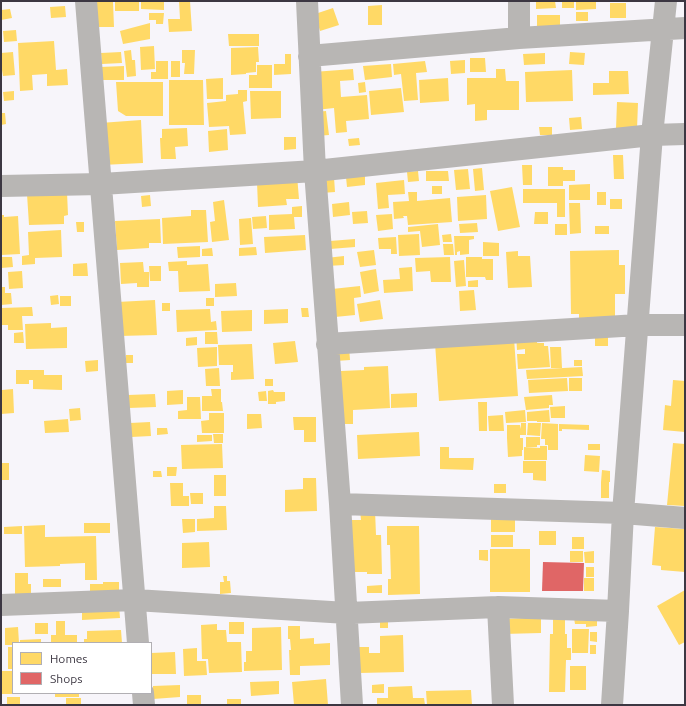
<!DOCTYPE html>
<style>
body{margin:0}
#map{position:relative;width:686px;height:706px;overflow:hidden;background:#f7f5fa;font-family:Ubuntu,sans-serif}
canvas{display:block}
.frame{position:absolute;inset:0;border:2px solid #3c3742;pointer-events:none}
.legend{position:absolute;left:12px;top:642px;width:140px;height:52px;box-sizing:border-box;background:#fff;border:1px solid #b1afb3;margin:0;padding:5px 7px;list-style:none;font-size:12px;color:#3c3742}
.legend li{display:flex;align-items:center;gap:8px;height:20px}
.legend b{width:20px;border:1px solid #b1afb3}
</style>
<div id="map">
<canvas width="686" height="706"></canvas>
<div class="frame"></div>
<ul class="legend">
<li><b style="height:11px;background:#ffd966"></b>Homes</li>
<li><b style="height:11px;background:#e06666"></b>Shops</li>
</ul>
</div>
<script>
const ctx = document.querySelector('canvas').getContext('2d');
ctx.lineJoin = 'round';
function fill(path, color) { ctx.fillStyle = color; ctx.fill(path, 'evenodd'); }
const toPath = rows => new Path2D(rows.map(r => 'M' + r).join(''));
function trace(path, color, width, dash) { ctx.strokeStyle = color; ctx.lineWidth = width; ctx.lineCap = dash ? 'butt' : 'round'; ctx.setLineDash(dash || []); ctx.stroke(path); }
fill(toPath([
 [115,1,139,2,139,11,115,11],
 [141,1,164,1,164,10,141,9],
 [179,1,190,1,192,31,169,32,168,19,180,19],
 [536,1,555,1,556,8,536,9],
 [562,1,574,1,574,8,562,8],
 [576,1,596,1,596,9,576,10],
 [96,2,113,2,114,27,97,27],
 [610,3,626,3,626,18,610,18],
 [382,5,382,25,368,25,368,6],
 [65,6,66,17,51,18,50,7],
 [333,8,339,25,320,31,315,14],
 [10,9,12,18,1,20,1,10],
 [576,12,588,12,588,21,576,21],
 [149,13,164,13,163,24,156,24,156,20,149,20],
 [537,15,560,15,560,26,537,26],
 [150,23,150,39,123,44,120,31],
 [16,30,17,41,4,42,3,31],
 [228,34,259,34,259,46,229,46],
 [54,41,56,70,67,69,68,85,47,86,47,74,32,75,33,90,20,91,18,43],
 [154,46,155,69,141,70,140,47],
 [258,47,259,62,256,62,256,72,246,73,246,74,231,75,231,48],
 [131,50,132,60,135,60,136,76,127,77,124,51],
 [182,50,195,50,194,74,184,74,185,63,182,63],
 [13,52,15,75,3,76,1,64,1,53],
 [121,52,122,63,102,64,101,53],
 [570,52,585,53,584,65,569,64],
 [545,53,545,64,524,65,523,54],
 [285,54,291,54,291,74,274,75,274,64,285,64],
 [470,58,485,58,486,72,470,72],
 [465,60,465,73,451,74,450,61],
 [156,61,168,61,168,79,151,79,151,72,156,72],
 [171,61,180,61,180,77,171,77],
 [425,61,427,72,416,73,418,100,404,101,401,74,394,75,393,64],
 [391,64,392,77,365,80,363,66],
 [257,65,272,65,272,88,249,88,249,75,257,75],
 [124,66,124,80,101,80,100,67],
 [353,69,354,80,340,81,341,97,367,95,369,119,346,121,347,132,336,133,334,108,316,110,313,72],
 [496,69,505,69,506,81,519,81,519,110,487,110,487,120,475,121,475,104,467,105,467,78,496,78],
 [572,70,573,101,526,102,525,72],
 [609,71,628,71,629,94,593,95,593,83,609,83],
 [223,78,223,99,207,99,206,79],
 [448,78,449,101,420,103,419,80],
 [169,80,203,80,204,125,169,125],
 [116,82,163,82,163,116,126,116,118,111],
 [365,82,366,92,359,93,358,83],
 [401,88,404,112,371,115,369,91],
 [238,90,247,90,247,101,243,102,246,134,230,135,229,126,209,127,207,103,226,101,226,95,238,94],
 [14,91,14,100,4,101,3,92],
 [250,91,281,91,281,118,251,119],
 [617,102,638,103,637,129,616,129],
 [326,111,329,135,316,136,315,112],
 [1,113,5,113,6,124,1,125],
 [581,117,582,129,570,130,569,118],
 [141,120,143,163,102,165,100,123],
 [539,127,552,127,552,135,540,135],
 [187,128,188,146,175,147,176,159,161,159,160,138,162,138,162,129],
 [227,129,228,150,209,152,208,131],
 [284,137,296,137,296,149,284,150],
 [359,138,360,145,349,146,348,139],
 [613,155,623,155,624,179,614,179],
 [522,165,532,165,532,185,523,185],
 [548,167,563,167,563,170,575,170,575,181,563,181,563,186,548,186],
 [482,168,484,190,475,191,473,169],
 [468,169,470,189,456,190,454,170],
 [418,171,419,181,408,182,407,172],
 [426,171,448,171,449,181,426,181],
 [297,175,299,199,286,199,287,205,258,207,257,182],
 [365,175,365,185,347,187,346,177],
 [334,177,335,192,321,193,320,178],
 [404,180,405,194,388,195,389,208,378,209,376,183],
 [590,184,590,200,569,200,569,185],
 [432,186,442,186,442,194,432,194],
 [512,187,520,227,498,231,490,191],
 [523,189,565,189,565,217,557,217,557,203,523,203],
 [67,192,68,215,64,216,64,224,29,225,27,194],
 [408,192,417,192,417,201,450,198,452,222,408,225,407,216,403,216,404,218,394,219,393,202,409,201],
 [597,192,606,192,606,205,597,205],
 [150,195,151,206,142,207,141,196],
 [486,195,487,219,458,221,457,197],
 [610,199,622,199,622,209,610,209],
 [224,200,229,240,212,242,210,222,215,221,213,202],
 [349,202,350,215,333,217,332,204],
 [569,203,580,203,581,233,570,234],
 [302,206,302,217,294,217,295,229,269,230,269,215,292,214,292,207],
 [191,210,206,210,208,242,163,244,162,218,191,216],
 [367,211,368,223,353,224,352,212],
 [535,212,548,212,548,224,534,224],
 [392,214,393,229,378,231,376,215],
 [1,215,4,215,4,217,18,216,20,254,1,255],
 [266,216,267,228,253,229,252,217],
 [251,218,253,244,240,245,239,219],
 [160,219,161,243,149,243,149,248,117,250,115,221],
 [76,222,84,222,84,232,77,232],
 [477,223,478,232,460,233,459,224],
 [438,224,440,245,422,247,420,231,408,232,408,227],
 [555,224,567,224,567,235,555,235],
 [595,226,609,226,609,234,595,234],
 [61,230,62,257,35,258,35,264,22,265,22,256,29,255,28,232],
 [419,234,420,255,399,256,398,235],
 [451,234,452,242,443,242,442,235],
 [305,235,306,250,265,253,264,237],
 [454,236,474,236,474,239,469,240,469,254,460,255,460,251,457,252,457,255,455,255],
 [396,237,397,254,391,254,391,249,379,249,378,238],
 [355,239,355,247,330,249,330,241],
 [483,242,499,243,499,256,483,256],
 [443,244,453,244,454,255,444,255],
 [200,246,200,257,178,258,177,247],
 [256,247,257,255,239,256,239,248],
 [212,248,213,256,202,256,202,249],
 [374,250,376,265,360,267,357,252],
 [619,250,619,265,625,265,625,294,615,294,615,317,579,318,579,314,571,314,570,251],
 [518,251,518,256,530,256,532,287,508,288,506,252],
 [344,256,344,265,327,266,326,258],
 [1,257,12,257,13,267,1,268],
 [450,257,451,282,431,282,430,271,416,272,415,258],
 [466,257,482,257,482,259,493,259,493,280,486,280,485,277,466,277],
 [464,260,466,286,456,287,454,261],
 [187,261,187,265,208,264,210,291,179,292,178,271,169,271,168,262],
 [143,262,144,272,149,272,149,287,137,287,137,283,121,284,120,263],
 [87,263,88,276,73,276,73,264],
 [149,266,161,266,161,281,150,281],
 [412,267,413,291,384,293,383,280,400,279,399,268],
 [376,269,379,291,364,294,360,272],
 [22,271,23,288,9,289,8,272],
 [478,280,478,287,468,287,468,281],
 [236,283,237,296,215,297,215,284],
 [360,286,361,297,354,298,355,315,335,317,332,289],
 [1,287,5,287,5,293,11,293,12,304,1,305],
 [474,290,476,310,460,311,459,291],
 [58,295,59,304,51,305,50,296],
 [60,296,71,296,71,306,60,306],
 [206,298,214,298,214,306,206,306],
 [155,300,157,335,119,336,117,302],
 [380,300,383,319,360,322,357,304],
 [162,303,170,303,170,311,162,311],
 [32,307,33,316,22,316,23,330,8,330,8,325,1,325,1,308],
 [301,308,308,308,309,317,302,317],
 [210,309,211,322,216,321,217,330,177,332,176,310],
 [288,309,288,323,264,324,264,310],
 [252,310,252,331,222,332,221,311],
 [51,323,51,328,67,327,67,348,26,349,25,324],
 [23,332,24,343,14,343,14,333],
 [205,332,217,332,218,344,205,344],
 [516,334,537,337,537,343,544,343,544,346,548,346,550,367,518,369,517,354,525,354,525,349,517,350],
 [595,334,608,334,608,346,595,346],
 [197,337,197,345,186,346,186,338],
 [514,338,518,396,439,401,435,343],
 [295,341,298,362,275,364,273,343],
 [252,344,254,379,231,380,231,372,233,372,233,365,219,365,218,345],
 [217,347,217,366,198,367,197,348],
 [349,347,350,360,336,361,336,348],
 [550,347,561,347,562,368,551,368],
 [126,355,133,355,133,363,126,363],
 [98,360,98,371,86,372,85,361],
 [574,360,582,360,582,366,574,366],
 [388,366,390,408,353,410,353,424,342,424,341,371,364,370,364,367],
 [582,367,583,376,527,379,526,370],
 [219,368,220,386,206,386,205,369],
 [16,370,44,370,44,375,62,375,62,390,33,389,33,380,29,380,29,384,16,384],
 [567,378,568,391,529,393,528,380],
 [569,378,582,378,582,391,569,391],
 [265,379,273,379,273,386,265,386],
 [673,380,685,381,685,432,663,430,665,405,671,406],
 [13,389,14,413,1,414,1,403,2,403,2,390],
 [211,389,221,389,221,402,222,402,223,411,202,411,202,396,212,396],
 [183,390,183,404,167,405,167,391],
 [273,390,274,392,285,392,285,401,276,402,276,404,268,404,268,391],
 [266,391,267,401,259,401,258,392],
 [417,393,417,407,391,408,391,394],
 [155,394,156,407,129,408,128,395],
 [552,395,553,405,549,405,549,408,526,410,524,397],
 [187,397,200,397,201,419,178,419,178,411,187,410],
 [478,402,487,402,487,431,479,431],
 [565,406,565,418,551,418,550,407],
 [80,408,81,420,70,421,69,409],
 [525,410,526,422,506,423,505,412],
 [549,410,550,422,537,422,537,421,527,421,527,412],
 [209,413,224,413,224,433,202,433,201,421,209,420],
 [247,414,261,414,262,428,247,429],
 [503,415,504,431,489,431,488,416],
 [293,417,316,417,316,442,304,442,304,430,294,430],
 [68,419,69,432,45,433,44,421],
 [150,422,151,436,131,437,130,423],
 [521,423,526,423,526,435,520,435,520,438,523,438,523,450,522,450,522,456,508,457,507,438,515,438,507,438,507,425,520,425,521,429],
 [528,423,541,423,540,436,527,435],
 [542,423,558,424,558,450,548,450,548,445,545,445,545,439,541,439],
 [559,424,589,425,589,430,562,429,562,431,559,431],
 [157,428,167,428,168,434,157,435],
 [419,432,420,456,358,459,357,435],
 [213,434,223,434,223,443,214,443],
 [197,435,212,435,212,441,197,442],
 [526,437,540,437,540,445,537,445,537,447,526,447],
 [673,443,685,444,685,506,667,505],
 [222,444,223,468,182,469,181,445],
 [588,444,600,444,600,450,588,450],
 [540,446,547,446,547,460,524,460,524,447,540,448],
 [440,447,449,447,449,458,474,458,473,470,440,469],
 [585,455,600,456,599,472,584,471],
 [523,461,546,461,546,481,533,480,533,473,523,473],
 [1,463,9,463,9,480,1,480],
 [167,467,177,467,176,476,167,476],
 [602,470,610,471,610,482,601,482],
 [153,471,161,471,162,477,153,477],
 [214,475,226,475,226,496,214,496],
 [303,478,316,478,317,511,285,512,285,490,303,489],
 [601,482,609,482,609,498,601,498],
 [170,483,183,483,183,496,189,496,189,506,171,506],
 [494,484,506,484,506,493,494,493],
 [190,493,203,493,203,504,191,504],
 [214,506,226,506,227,530,197,531,197,519,214,518],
 [360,510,375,510,376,535,381,535,382,574,367,574,367,572,349,572,346,520,361,520],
 [182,519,195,519,195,532,183,533],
 [491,519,515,519,515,532,491,532],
 [84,523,110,523,110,533,84,533],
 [45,525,45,537,96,536,97,580,85,580,85,563,60,564,60,566,25,567,24,526],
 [22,526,22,534,4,534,4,527],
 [387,526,419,526,420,594,388,595,388,579,391,579,390,545,387,545],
 [655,527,685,529,685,572,661,570,661,566,652,565],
 [539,531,556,531,556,545,539,545],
 [491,535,513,535,513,547,491,547],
 [572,537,584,537,584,549,572,549],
 [209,542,210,567,182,568,182,543],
 [490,549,530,549,530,592,490,592],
 [479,550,488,550,488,561,479,560],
 [570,551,583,551,583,562,570,562],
 [594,551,594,563,585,563,584,552],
 [586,567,594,567,594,577,586,577],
 [15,573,28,573,28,584,31,584,31,600,15,600],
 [223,576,227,576,227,581,230,581,231,593,220,594,220,582,224,582],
 [584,578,594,578,594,591,584,591],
 [43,579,61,579,61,587,43,587],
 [103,582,119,582,119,597,90,597,90,584,103,584],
 [382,585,382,593,367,593,367,586],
 [685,590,685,642,679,645,657,606],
 [119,606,120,618,82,620,82,608],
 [553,615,565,615,565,634,559,634,567,634,567,648,571,648,571,660,566,660,565,692,549,692,550,634,553,634],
 [541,616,541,633,503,634,502,619,526,618],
 [597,617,597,626,586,627,586,624,575,624,574,618],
 [380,620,388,620,388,628,380,628],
 [56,621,65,621,65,635,77,635,77,643,51,643,51,635,56,635],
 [229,622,244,622,244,634,229,634],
 [35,623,48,623,48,634,35,634],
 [217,624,217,630,226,630,227,642,241,642,242,672,209,673,208,659,202,659,201,625],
 [288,626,300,626,300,639,314,638,314,644,330,643,330,665,300,666,300,675,290,675,289,650,291,650,290,639,288,639],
 [18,627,19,643,13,643,13,645,5,645,5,628],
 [281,627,282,670,244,671,244,662,246,662,246,651,252,651,252,628],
 [572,629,589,629,588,653,572,653],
 [121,630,122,643,84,643,84,639,87,639,87,631],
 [590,632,597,632,597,642,590,641],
 [403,635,404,672,359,673,358,647,369,647,369,653,380,653,380,636],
 [41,639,41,643,20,643,20,640],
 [590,645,596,645,596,654,590,654],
 [8,647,13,647,13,669,8,669],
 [197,648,197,661,206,661,207,675,184,676,183,649],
 [175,652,176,674,151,674,151,653],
 [570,666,586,666,586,690,570,690],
 [1,671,13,671,13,694,1,694],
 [326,679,328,705,294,705,292,682],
 [279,681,279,694,251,696,250,682],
 [384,684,384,693,372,693,372,685],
 [180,685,180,697,153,699,153,686],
 [412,686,413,698,424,698,425,705,377,705,377,698,388,698,388,687],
 [471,690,472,705,427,705,426,691],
 [55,693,79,693,79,697,55,697],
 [187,695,201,695,201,705,187,705],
 [7,697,20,697,20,705,7,705],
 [66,698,81,698,81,705,66,705],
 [227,699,241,699,241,705,227,705]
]), '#ffd966');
fill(toPath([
 [543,562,584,563,583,591,542,591]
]), '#e06666');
trace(toPath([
 [86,1,138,643],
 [307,1,315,171,340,504,352,705],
 [519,1,519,38],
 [309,56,519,38,685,28],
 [1,186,101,184,315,171,652,135,685,134],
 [327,344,638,325,685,325],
 [340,504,623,513,685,518],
 [1,605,135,600,347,613,498,607,618,611],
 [498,607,503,705],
 [143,693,144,705],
 [612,705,618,611,623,513,652,135,666,1]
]), '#b8b6b4', 22);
</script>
